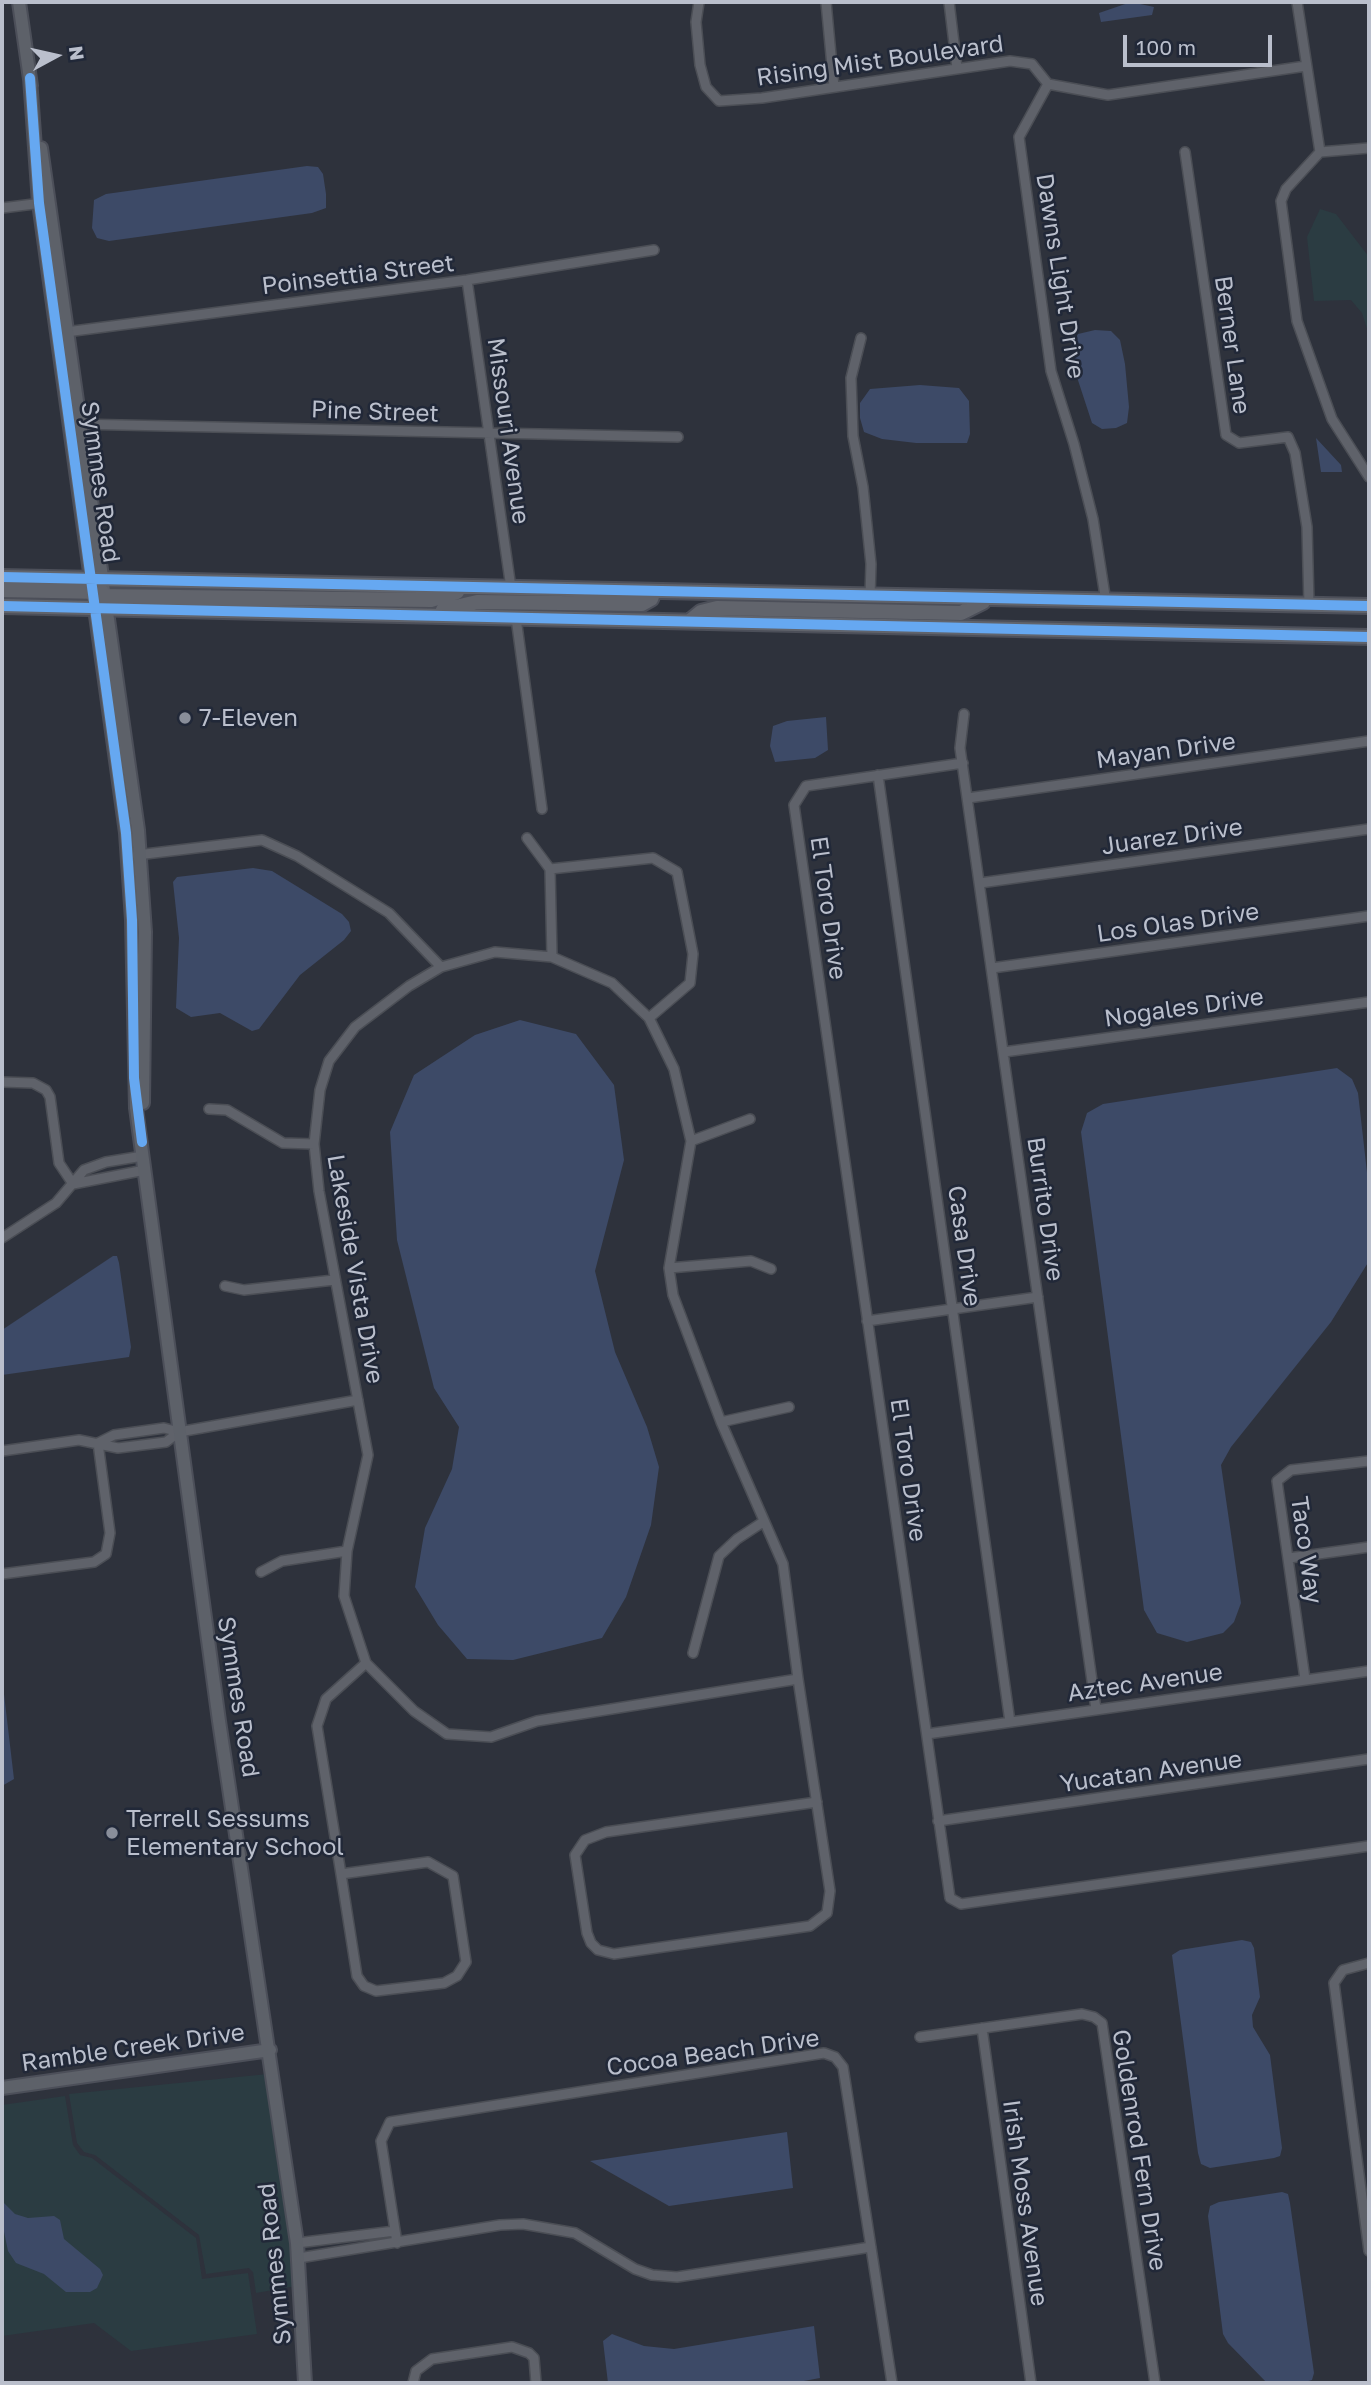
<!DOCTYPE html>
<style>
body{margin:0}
#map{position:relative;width:1371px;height:2385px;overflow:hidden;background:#2e323c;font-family:"Golos Text",sans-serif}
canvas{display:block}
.frame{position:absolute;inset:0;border:4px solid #babfcc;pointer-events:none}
.north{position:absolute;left:21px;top:21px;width:70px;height:70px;-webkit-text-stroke:5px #212838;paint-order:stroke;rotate:82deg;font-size:19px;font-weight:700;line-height:28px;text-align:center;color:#babfcc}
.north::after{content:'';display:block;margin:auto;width:24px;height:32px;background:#babfcc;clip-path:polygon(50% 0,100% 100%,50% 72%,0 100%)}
.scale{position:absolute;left:1123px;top:35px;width:149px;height:32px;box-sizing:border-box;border:4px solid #babfcc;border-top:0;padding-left:9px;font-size:21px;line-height:24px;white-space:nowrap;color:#babfcc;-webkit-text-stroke:5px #212838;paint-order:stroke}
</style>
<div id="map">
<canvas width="1371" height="2385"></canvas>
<div class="frame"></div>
<div class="north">N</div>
<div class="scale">100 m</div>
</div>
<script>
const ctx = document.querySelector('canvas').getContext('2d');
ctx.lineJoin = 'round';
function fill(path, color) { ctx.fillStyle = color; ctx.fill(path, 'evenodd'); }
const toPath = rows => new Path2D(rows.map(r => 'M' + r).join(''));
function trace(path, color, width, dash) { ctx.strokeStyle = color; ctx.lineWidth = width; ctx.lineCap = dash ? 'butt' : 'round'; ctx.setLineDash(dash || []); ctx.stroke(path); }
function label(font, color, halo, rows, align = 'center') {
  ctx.font = font + ' "Golos Text",sans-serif'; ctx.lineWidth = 5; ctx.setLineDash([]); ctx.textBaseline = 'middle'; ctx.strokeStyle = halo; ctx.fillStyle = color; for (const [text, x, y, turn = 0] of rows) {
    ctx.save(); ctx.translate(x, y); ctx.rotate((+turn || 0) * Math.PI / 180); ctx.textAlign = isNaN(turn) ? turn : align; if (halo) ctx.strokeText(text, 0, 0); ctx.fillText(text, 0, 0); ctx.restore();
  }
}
fill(toPath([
 [1320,209,1336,214,1369,257,1369,335,1362,313,1351,300,1314,301,1307,237],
 [268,2074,296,2286,256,2293,253,2272,249,2268,206,2274,199,2235,95,2155,84,2152,77,2143,69,2094],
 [65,2096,73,2145,80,2155,92,2158,196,2238,202,2279,248,2273,257,2334,131,2351,94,2323,2,2336,2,2105]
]), '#2b3c42');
fill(toPath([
 [1131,2,1154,7,1152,15,1101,22,1099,13],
 [307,166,318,167,323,174,326,194,326,208,312,213,109,241,97,238,92,228,94,200,106,194],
 [1095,330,1111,331,1120,340,1125,364,1129,407,1127,423,1116,428,1102,429,1092,423,1074,368,1071,346,1078,334],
 [920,385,959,388,969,401,970,434,967,443,916,443,882,439,864,432,860,418,860,403,870,389],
 [1316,438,1341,465,1342,472,1321,472],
 [826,717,828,750,815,758,775,762,770,746,773,726,787,721],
 [253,868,272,871,342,914,349,922,351,931,344,940,300,975,259,1029,252,1031,220,1013,191,1017,176,1008,179,938,173,882,177,877],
 [520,1020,576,1034,614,1085,624,1160,595,1271,615,1352,647,1427,659,1467,651,1525,626,1597,602,1638,513,1660,467,1659,438,1625,415,1587,425,1528,452,1469,459,1427,434,1388,397,1240,390,1132,414,1075,475,1035],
 [1337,1068,1352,1079,1358,1093,1369,1190,1369,1261,1331,1322,1231,1447,1221,1465,1241,1603,1234,1622,1223,1633,1187,1642,1157,1633,1144,1610,1081,1132,1087,1113,1103,1104],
 [113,1256,117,1256,119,1263,131,1347,129,1357,2,1375,2,1330],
 [2,1677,14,1779,2,1786],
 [1242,1940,1251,1942,1254,1948,1260,1997,1252,2015,1253,2027,1270,2055,1282,2148,1280,2156,1274,2158,1210,2168,1201,2164,1198,2153,1172,1955,1180,1950],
 [787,2132,793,2188,669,2206,590,2161],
 [1282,2192,1288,2194,1290,2203,1314,2373,1312,2380,1305,2382,1267,2383,1228,2343,1223,2334,1208,2216,1210,2206,1219,2202],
 [2,2201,15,2214,28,2218,54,2216,60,2220,64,2239,100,2269,103,2275,97,2288,90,2292,66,2292,44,2274,16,2263,8,2251,2,2222],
 [814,2326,820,2378,793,2383,608,2383,603,2341,612,2334,644,2346,674,2349]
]), '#3d4a67');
const street = toPath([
 [699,2,696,22,700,65,706,87,719,101,762,98,1010,61,1032,64,1048,84,1108,95,1306,66],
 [826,2,834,87],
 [949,2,957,68],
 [1297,2,1320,152],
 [1048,84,1019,137,1051,371,1074,444,1093,519,1106,602],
 [1185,152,1226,435,1239,443,1288,437,1295,453,1307,527,1309,605],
 [1320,152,1286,189,1281,201,1297,321,1332,419,1369,477],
 [1320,152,1369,148],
 [2,208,42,203],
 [467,280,511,588],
 [66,332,467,280,654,250],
 [861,338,851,378,853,436,863,487,871,564,870,596],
 [75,424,678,437],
 [516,618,542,809],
 [964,714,960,748,1096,1709],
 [963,763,806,786,794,805,950,1898,961,1904,1369,1846],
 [878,775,1010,1722],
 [968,798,1369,741],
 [527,838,550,869,552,957],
 [137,855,262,840,297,856,389,913,441,967],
 [550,869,653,858,677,872,693,954,690,983,649,1018],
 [980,883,1369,829],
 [495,952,552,957,612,983,649,1018,674,1069,691,1141,669,1268,673,1295,721,1422,783,1564,798,1679,537,1721,491,1737,447,1734,414,1711,366,1663,344,1596,347,1551,368,1455,319,1191,314,1144,320,1090,329,1061,355,1027,409,986,441,967,495,952],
 [992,968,1369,916],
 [1004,1052,1369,1002],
 [2,1082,33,1083,46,1090,50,1097,59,1163,73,1184],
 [209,1109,227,1110,283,1143,314,1144],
 [691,1141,750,1119],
 [73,1184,145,1170],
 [2,1238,56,1203,84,1170,106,1162,143,1156],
 [669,1268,751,1261,771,1269],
 [225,1286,244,1290,334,1280],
 [867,1321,1038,1297],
 [721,1422,789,1407],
 [98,1443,114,1435,164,1428,179,1432,358,1400],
 [2,1451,79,1440,118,1448,166,1442,179,1432],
 [1289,1558,1369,1547],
 [261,1572,282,1561,347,1551],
 [2,1574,94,1562,106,1554,110,1533,98,1443],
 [693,1653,719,1556,737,1539,763,1522],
 [798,1679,830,1891,827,1913,810,1926,614,1954,598,1950,591,1943,587,1933,575,1855,585,1840,606,1832,817,1802],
 [1305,1679,1277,1481,1291,1470,1369,1461],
 [927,1734,1369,1671],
 [938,1821,1369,1759],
 [428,1862,453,1876,466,1962,457,1976,444,1983,376,1991,364,1986,357,1976,341,1874,428,1862],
 [341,1874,317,1726,326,1699,366,1663],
 [1369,1963,1343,1970,1334,1983,1369,2251],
 [982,2028,1031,2383],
 [920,2037,1082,2014,1094,2017,1102,2023,1155,2383],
 [297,2243,395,2231],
 [397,2243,381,2141,390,2122,824,2053,835,2057,843,2067,892,2383],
 [299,2258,500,2225,523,2224,575,2233,635,2269,652,2275,677,2277,871,2247],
 [413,2383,416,2371,432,2359,512,2347,529,2353,534,2358,536,2383]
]);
const secondary = toPath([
 [19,2,31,86],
 [30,78,39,203,126,833,132,920,136,1108,219,1721,297,2243,305,2383],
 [41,148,138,830,145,932,143,1103],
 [2,2088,270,2050]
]);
const primary = toPath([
 [2,577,1369,606],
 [2,590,102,592],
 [94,596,431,600,457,592],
 [2,606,1369,637],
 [443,610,477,602,642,604,651,599,654,591],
 [690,621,701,612,717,608,961,613,983,602]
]);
trace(street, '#4b4e55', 12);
trace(secondary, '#4c4f59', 16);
trace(primary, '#4c4f59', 18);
trace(street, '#5f626a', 9);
trace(secondary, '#5d6169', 12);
trace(primary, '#61646c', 14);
trace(toPath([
 [30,78,39,203,126,833,132,920,134,1078,142,1142],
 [2,577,1369,606],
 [2,606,1369,637]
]), '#66a8f1', 10);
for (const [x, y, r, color] of [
 [185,718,7,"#898e9a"],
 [112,1833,7,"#898e9a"]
]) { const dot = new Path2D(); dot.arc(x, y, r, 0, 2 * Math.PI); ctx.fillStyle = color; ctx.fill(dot); trace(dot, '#212838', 2.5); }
label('24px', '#babfcc', '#212838', [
 ["Rising Mist Boulevard",880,61,-8],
 ["Poinsettia Street",358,275,-7],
 ["Dawns Light Drive",1060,276,81],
 ["Berner Lane",1232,345,82],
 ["Pine Street",375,412,2],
 ["Missouri Avenue",508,431,82],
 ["Symmes Road",100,482,82],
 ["Mayan Drive",1166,751,-8],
 ["Juarez Drive",1172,837,-8],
 ["El Toro Drive",828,908,82],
 ["Los Olas Drive",1178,923,-8],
 ["Nogales Drive",1184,1008,-8],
 ["Burrito Drive",1045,1209,82],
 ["Casa Drive",964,1246,82],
 ["Lakeside Vista Drive",355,1269,80],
 ["El Toro Drive",908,1470,82],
 ["Taco Way",1306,1550,82],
 ["Aztec Avenue",1145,1683,-8],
 ["Symmes Road",238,1697,81],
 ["Yucatan Avenue",1151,1772,-8],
 ["Ramble Creek Drive",133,2048,-8],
 ["Cocoa Beach Drive",713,2053,-8],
 ["Goldenrod Fern Drive",1139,2150,81],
 ["Irish Moss Avenue",1025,2203,82],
 ["Symmes Road",275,2264,-96]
]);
label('24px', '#babfcc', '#212838', [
 ["7-Eleven",199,718],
 ["Terrell Sessums",126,1819],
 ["Elementary School",126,1847]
], 'left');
</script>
